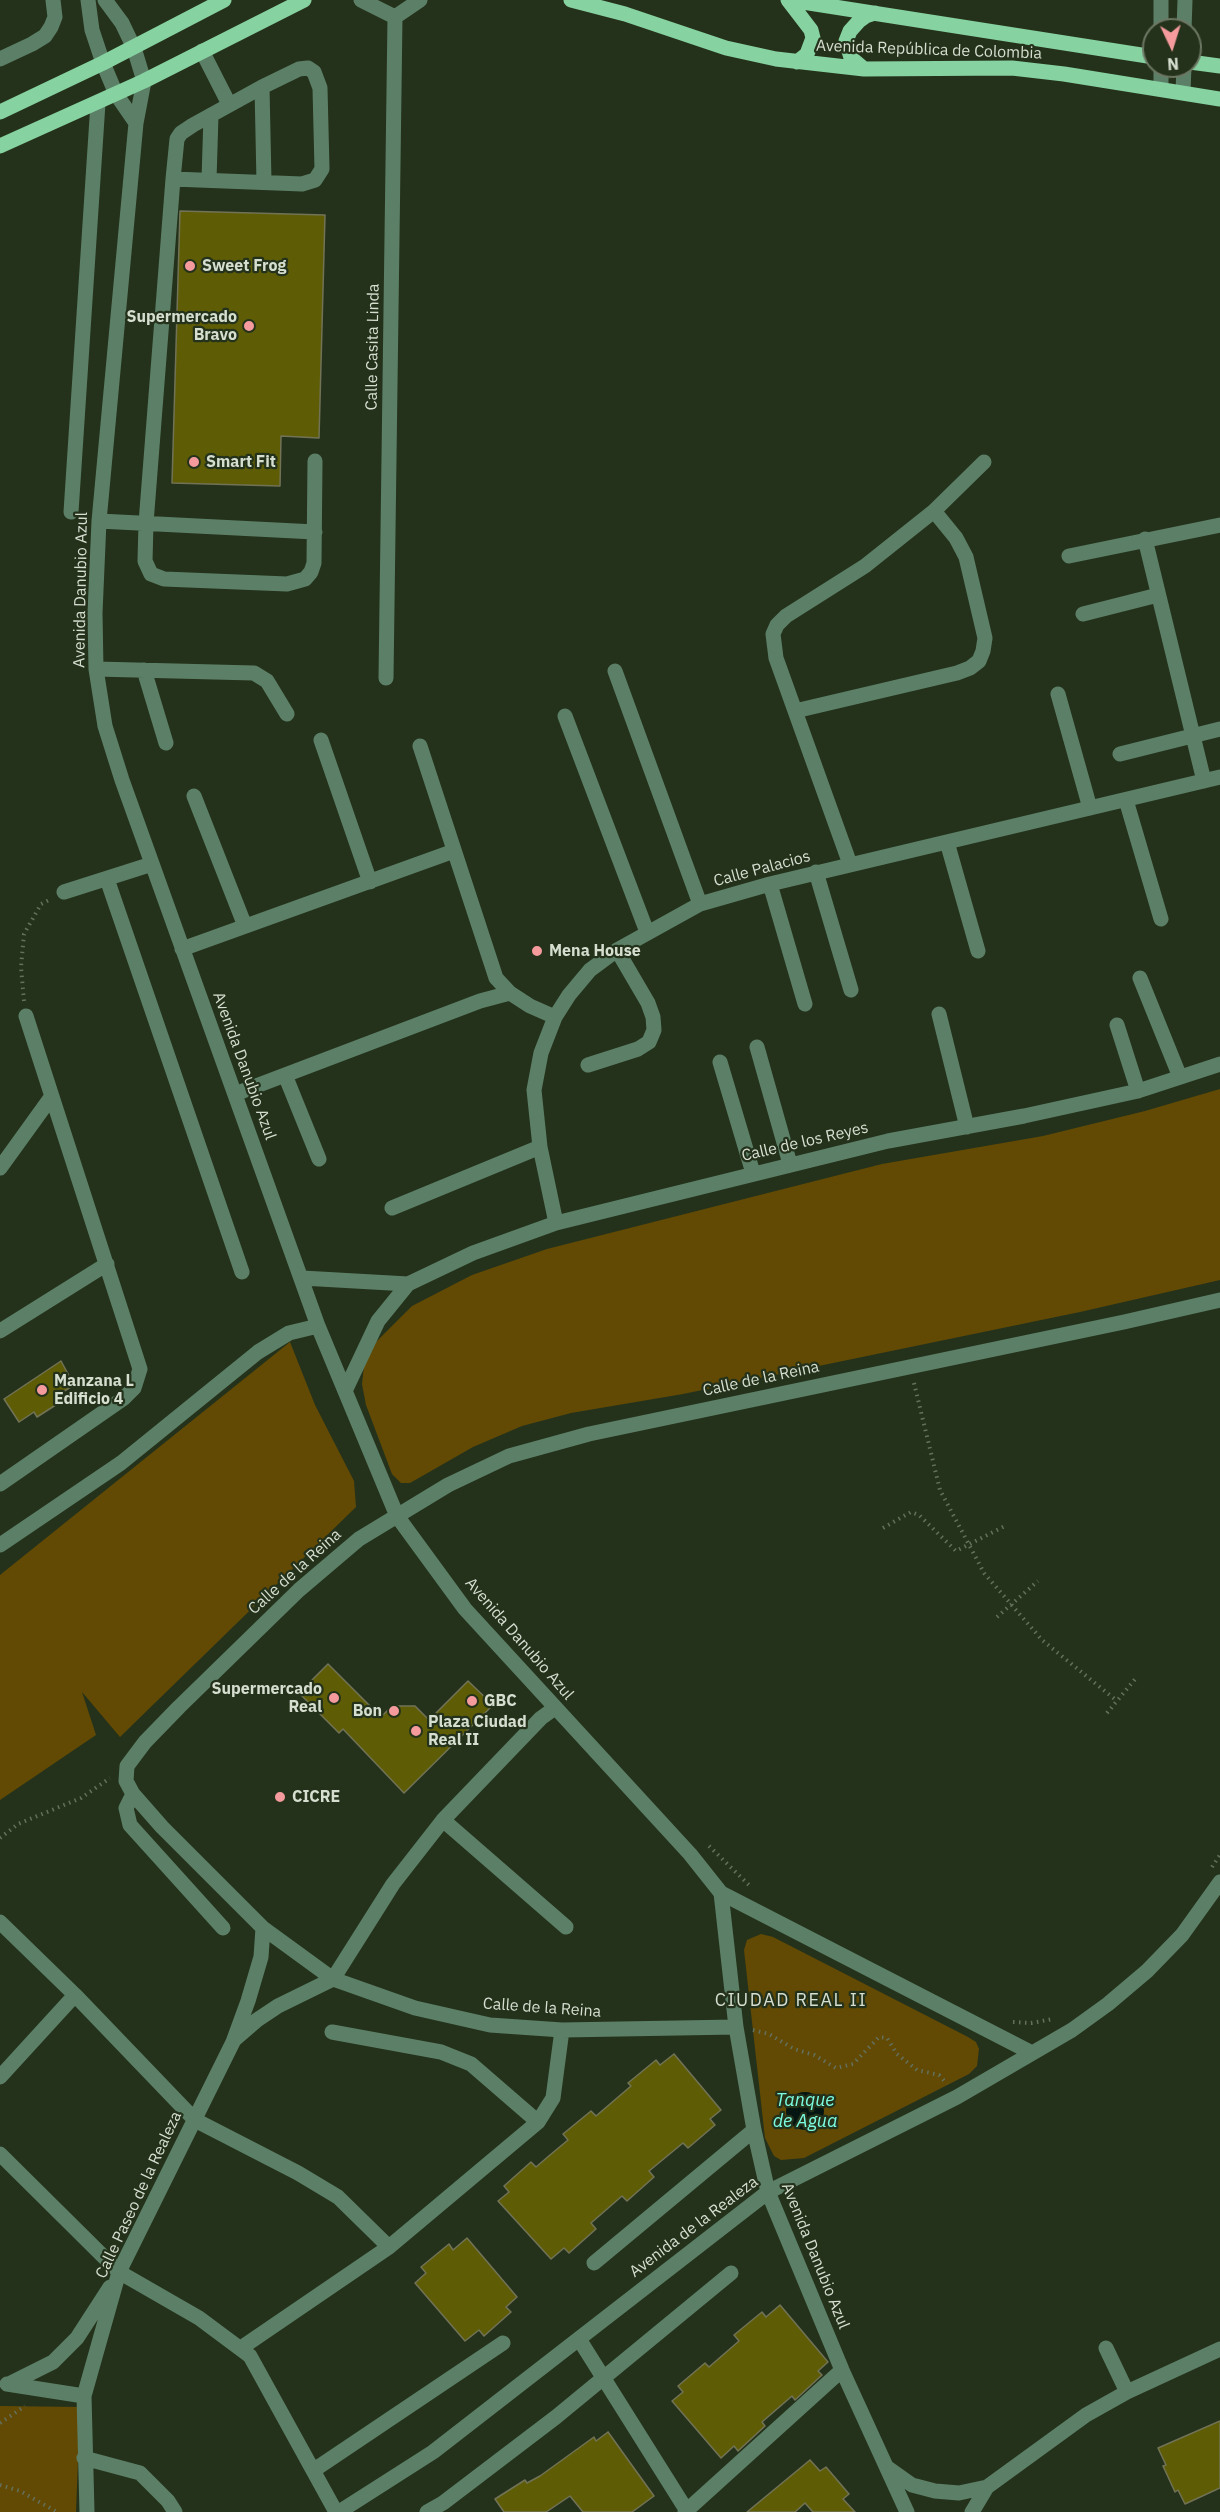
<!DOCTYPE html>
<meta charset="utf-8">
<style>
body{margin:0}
#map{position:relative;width:1220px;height:2512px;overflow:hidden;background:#25321b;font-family:"IBM Plex Sans",sans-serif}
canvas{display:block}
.north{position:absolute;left:1142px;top:18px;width:60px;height:60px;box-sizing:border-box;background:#25321b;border:2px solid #6c7763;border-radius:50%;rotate:176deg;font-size:16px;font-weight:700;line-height:24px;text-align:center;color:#d6ded0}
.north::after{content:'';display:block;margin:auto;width:21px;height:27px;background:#f59b9d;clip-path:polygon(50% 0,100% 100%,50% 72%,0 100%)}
</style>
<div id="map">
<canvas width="1220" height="2512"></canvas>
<div class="north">N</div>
</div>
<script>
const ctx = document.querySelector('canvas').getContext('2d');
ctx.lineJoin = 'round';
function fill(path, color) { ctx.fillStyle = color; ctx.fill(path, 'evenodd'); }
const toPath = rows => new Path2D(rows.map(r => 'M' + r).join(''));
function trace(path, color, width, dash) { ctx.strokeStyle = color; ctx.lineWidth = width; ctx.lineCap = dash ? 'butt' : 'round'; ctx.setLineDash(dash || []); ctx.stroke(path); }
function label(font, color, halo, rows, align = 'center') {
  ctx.font = font + ' "IBM Plex Sans",sans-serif'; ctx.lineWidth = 4.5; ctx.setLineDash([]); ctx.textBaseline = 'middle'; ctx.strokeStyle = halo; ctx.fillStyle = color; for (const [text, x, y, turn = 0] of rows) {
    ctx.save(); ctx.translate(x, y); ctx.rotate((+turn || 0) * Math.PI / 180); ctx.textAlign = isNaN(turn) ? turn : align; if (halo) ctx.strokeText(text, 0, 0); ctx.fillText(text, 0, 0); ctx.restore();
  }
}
fill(toPath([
 [1220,1089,1220,1280,1080,1312,683,1394,571,1413,522,1426,473,1447,410,1483,401,1483,392,1474,366,1405,362,1384,364,1366,376,1342,412,1306,472,1275,547,1249,882,1164,1043,1136,1145,1111],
 [290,1342,315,1405,354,1481,356,1507,120,1737,82,1692,96,1735,0,1800,0,1575],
 [761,1934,773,1937,968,2037,976,2042,979,2049,977,2066,969,2074,804,2158,781,2160,774,2156,765,2138,744,1950,747,1940],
 [0,2406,80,2407,76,2512,0,2512]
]), '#624a04');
fill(toPath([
 '786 2111a19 19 0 1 1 38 0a19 19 0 1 1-38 0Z'
]), '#051511');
const building = toPath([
 [180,211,325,215,319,438,281,436,280,486,172,483,180,211],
 [61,1361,74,1385,58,1395,62,1401,37,1417,34,1412,19,1422,4,1399,61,1361],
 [328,1664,381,1717,392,1706,415,1706,429,1720,468,1681,493,1705,404,1793,343,1729,339,1733,299,1693,328,1664],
 [674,2054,721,2110,710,2119,715,2125,688,2148,683,2143,649,2171,654,2177,627,2201,622,2196,591,2223,596,2229,569,2253,564,2248,551,2259,498,2201,509,2192,504,2186,531,2162,536,2167,550,2155,568,2140,563,2134,591,2111,596,2116,631,2086,628,2083,656,2060,660,2065,674,2054],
 [467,2238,517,2297,506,2307,511,2312,484,2336,479,2330,465,2341,415,2283,426,2273,421,2267,449,2244,453,2250,467,2238],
 [780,2305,828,2362,818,2371,822,2375,795,2400,792,2396,762,2422,765,2426,738,2451,734,2446,721,2458,672,2401,683,2392,678,2386,705,2363,709,2367,739,2341,734,2335,762,2312,766,2317,780,2305],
 [1220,2421,1220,2488,1185,2504,1178,2490,1175,2492,1163,2466,1166,2465,1158,2448,1220,2421],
 [608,2432,654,2496,632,2512,583,2512,570,2496,546,2512,504,2512,495,2499,525,2480,527,2483,540,2476,594,2437,596,2441,608,2432],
 [810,2460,820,2471,826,2467,849,2494,843,2499,855,2512,813,2512,805,2503,795,2512,747,2512,810,2460]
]);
fill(building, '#5e5d06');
trace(building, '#727356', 1.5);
trace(toPath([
 [24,1001,21,967,24,934,41,904,51,899],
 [914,1383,940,1490,984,1573,1042,1640,1117,1701],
 [883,1528,911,1512,919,1515,956,1551,1007,1525],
 [997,1617,1038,1581],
 [1107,1713,1136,1678],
 [0,1838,18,1824,81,1798,110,1778],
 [709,1846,751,1887],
 [1212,1867,1220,1855],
 [1013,2022,1031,2023,1053,2019],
 [753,2030,769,2034,794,2049,814,2055,836,2068,853,2064,879,2037,887,2038,897,2054,917,2070,939,2075,947,2084],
 [0,2423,25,2406],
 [0,2485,20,2491,57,2512]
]), '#64705c', 4, [1.5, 4.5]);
trace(toPath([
 [88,0,92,30,103,63,116,94,136,123],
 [105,0,122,23,134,48,144,81,136,123,99,521,95,613,96,669,105,726,122,780,318,1326,397,1516,465,1609,690,1854,721,1893,1032,2053],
 [361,0,395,17],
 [395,17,420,0],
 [1161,30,1161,0],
 [1184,30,1185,0],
 [202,51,229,104],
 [0,59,32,44,45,36,51,27,55,17,53,0],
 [1161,66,1161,89],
 [262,87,264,182],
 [1183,92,1184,66],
 [173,179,302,184,315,180,322,169,320,88,314,72,308,68,299,69,262,87,193,125,181,133,177,139,173,179,146,523,145,561,151,574,164,579,287,584,305,579,311,572,314,563,315,461],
 [209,180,211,115],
 [71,512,98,103],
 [99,521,315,532],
 [1145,539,1204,781],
 [1069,556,1220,525],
 [1083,614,1158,595],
 [96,669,254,673,267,681,287,714],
 [144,670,166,743],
 [615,671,700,904],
 [386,678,395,17],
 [1058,694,1090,808],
 [795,711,957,673,970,668,979,661,983,651,985,638,966,557,956,538,934,511],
 [565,716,647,932],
 [321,740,370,882],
 [420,746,496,978,510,993,530,1006,555,1017],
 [1120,754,1220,729],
 [194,796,245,926],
 [1126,800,1161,919],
 [947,842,978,951],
 [850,864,776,658,773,634,777,625,786,616,865,566,934,511,984,462],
 [816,872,851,990],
 [107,879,242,1272],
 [770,884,805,1004],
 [64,892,152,864],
 [182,949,454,851],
 [1140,978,1180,1077],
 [939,1014,967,1127],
 [1117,1025,1138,1091],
 [757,1047,790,1164],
 [720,1062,753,1173],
 [588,1065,638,1049,649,1042,654,1030,653,1017,648,1003,617,950],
 [285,1075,319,1159],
 [235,1094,480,1001,510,993],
 [0,1168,52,1096],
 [392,1208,540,1147],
 [556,1223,540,1147,534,1090,541,1053,555,1017,569,995,590,970,617,950,700,904,770,884,1220,777],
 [302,1278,408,1284],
 [0,1331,107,1264],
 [345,1391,378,1321,408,1284,473,1253,556,1223,888,1141,1024,1116,1138,1091,1220,1064],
 [0,1484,124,1398,134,1388,140,1369,26,1016],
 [0,1545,121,1463,258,1352,289,1333,318,1326],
 [133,1794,126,1808,130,1825,223,1928],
 [443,1820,566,1927],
 [721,1893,736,2027,754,2130,768,2192,842,2370,907,2512],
 [0,1922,75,1995,195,2120,298,2173,338,2197,389,2247],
 [736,2027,562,2030,490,2025,415,2008,333,1979,263,1928,162,1827,133,1794,126,1781,127,1766,145,1742,179,1707,299,1590,359,1539,448,1485,509,1456,589,1434,1124,1322,1220,1300],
 [332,2032,441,2052,471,2064,538,2122],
 [235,2039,257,2020,278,2006,333,1979,393,1884,443,1820,541,1718,555,1708],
 [0,2077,75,1995],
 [0,2154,119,2272,199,2318,250,2356,336,2512],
 [594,2263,754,2130],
 [579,2339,687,2511],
 [241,2348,389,2247,538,2122,553,2098,562,2030],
 [1106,2348,1127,2392],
 [7,2384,84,2396],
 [9,2384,53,2362,77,2338,110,2287],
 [84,2458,140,2473,168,2501,175,2512],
 [888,2468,912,2485,935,2491,959,2493,987,2487,1086,2415,1127,2392,1220,2349],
 [314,2470,503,2343],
 [87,2512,84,2396,119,2272,233,2042,248,2001,261,1957,263,1928],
 [339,2512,433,2452,768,2192,957,2097,1072,2030,1108,2004,1147,1971,1182,1935,1220,1882],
 [427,2512,443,2503,556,2417,731,2273],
 [685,2512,842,2370],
 [972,2512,987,2487]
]), '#5c8067', 15);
trace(toPath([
 [571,0,625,14,726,48,776,59,864,69,1012,68,1064,74,1220,99],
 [788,0,811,30,813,38,807,54,797,62],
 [790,0,1154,57],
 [1190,62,1220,66],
 [864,69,851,58,846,41,850,31,859,21,866,16,875,13],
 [0,112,103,63,224,0],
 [0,146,144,81,304,0]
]), '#86d2a0', 15);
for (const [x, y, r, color] of [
 [190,266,6,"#f59b9d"],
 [249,326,6,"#f59b9d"],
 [194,462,6,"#f59b9d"],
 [537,951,6,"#f59b9d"],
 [42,1390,6,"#f59b9d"],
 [334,1698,6,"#f59b9d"],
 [472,1701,6,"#f59b9d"],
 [394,1711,6,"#f59b9d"],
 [416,1731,6,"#f59b9d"],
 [280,1797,6,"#f59b9d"]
]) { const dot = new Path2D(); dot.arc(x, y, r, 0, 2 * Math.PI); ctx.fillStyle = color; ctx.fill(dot); trace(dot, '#25321b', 2); }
label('16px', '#d6ded0', '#25321b', [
 ["Avenida República de Colombia",929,50,2],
 ["Calle Casita Linda",373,347,-89],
 ["Avenida Danubio Azul",81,590,-89],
 ["Calle Palacios",762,869,-15],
 ["Avenida Danubio Azul",244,1066,70],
 ["Calle de los Reyes",805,1142,-13],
 ["Calle de la Reina",761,1379,-12],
 ["Calle de la Reina",295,1572,-42],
 ["Avenida Danubio Azul",519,1639,49],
 ["Calle de la Reina",542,2008,4],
 ["Calle Paseo de la Realeza",139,2195,-65],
 ["Avenida de la Realeza",694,2227,-37],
 ["Avenida Danubio Azul",815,2256,68]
]);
label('bold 16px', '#d6ded0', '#25321b', [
 ["Sweet Frog",202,266],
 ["Supermercado",237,317,"right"],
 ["Bravo",237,335,"right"],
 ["Smart Fit",206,462],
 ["Mena House",549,951],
 ["Manzana L",54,1381],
 ["Edificio 4",54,1399],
 ["Supermercado",322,1689,"right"],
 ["Real",322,1707,"right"],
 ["GBC",484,1701],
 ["Bon",382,1711,"right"],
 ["Plaza Ciudad",428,1722],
 ["Real II",428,1740],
 ["CICRE",292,1797]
], 'left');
ctx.letterSpacing = '1.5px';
label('18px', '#d6ded0', '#25321b', [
 ["CIUDAD REAL II",791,2001]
]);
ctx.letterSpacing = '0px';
label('italic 18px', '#7cfde1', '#25321b', [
 ["Tanque",805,2101],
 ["de Agua",805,2122]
]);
</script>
